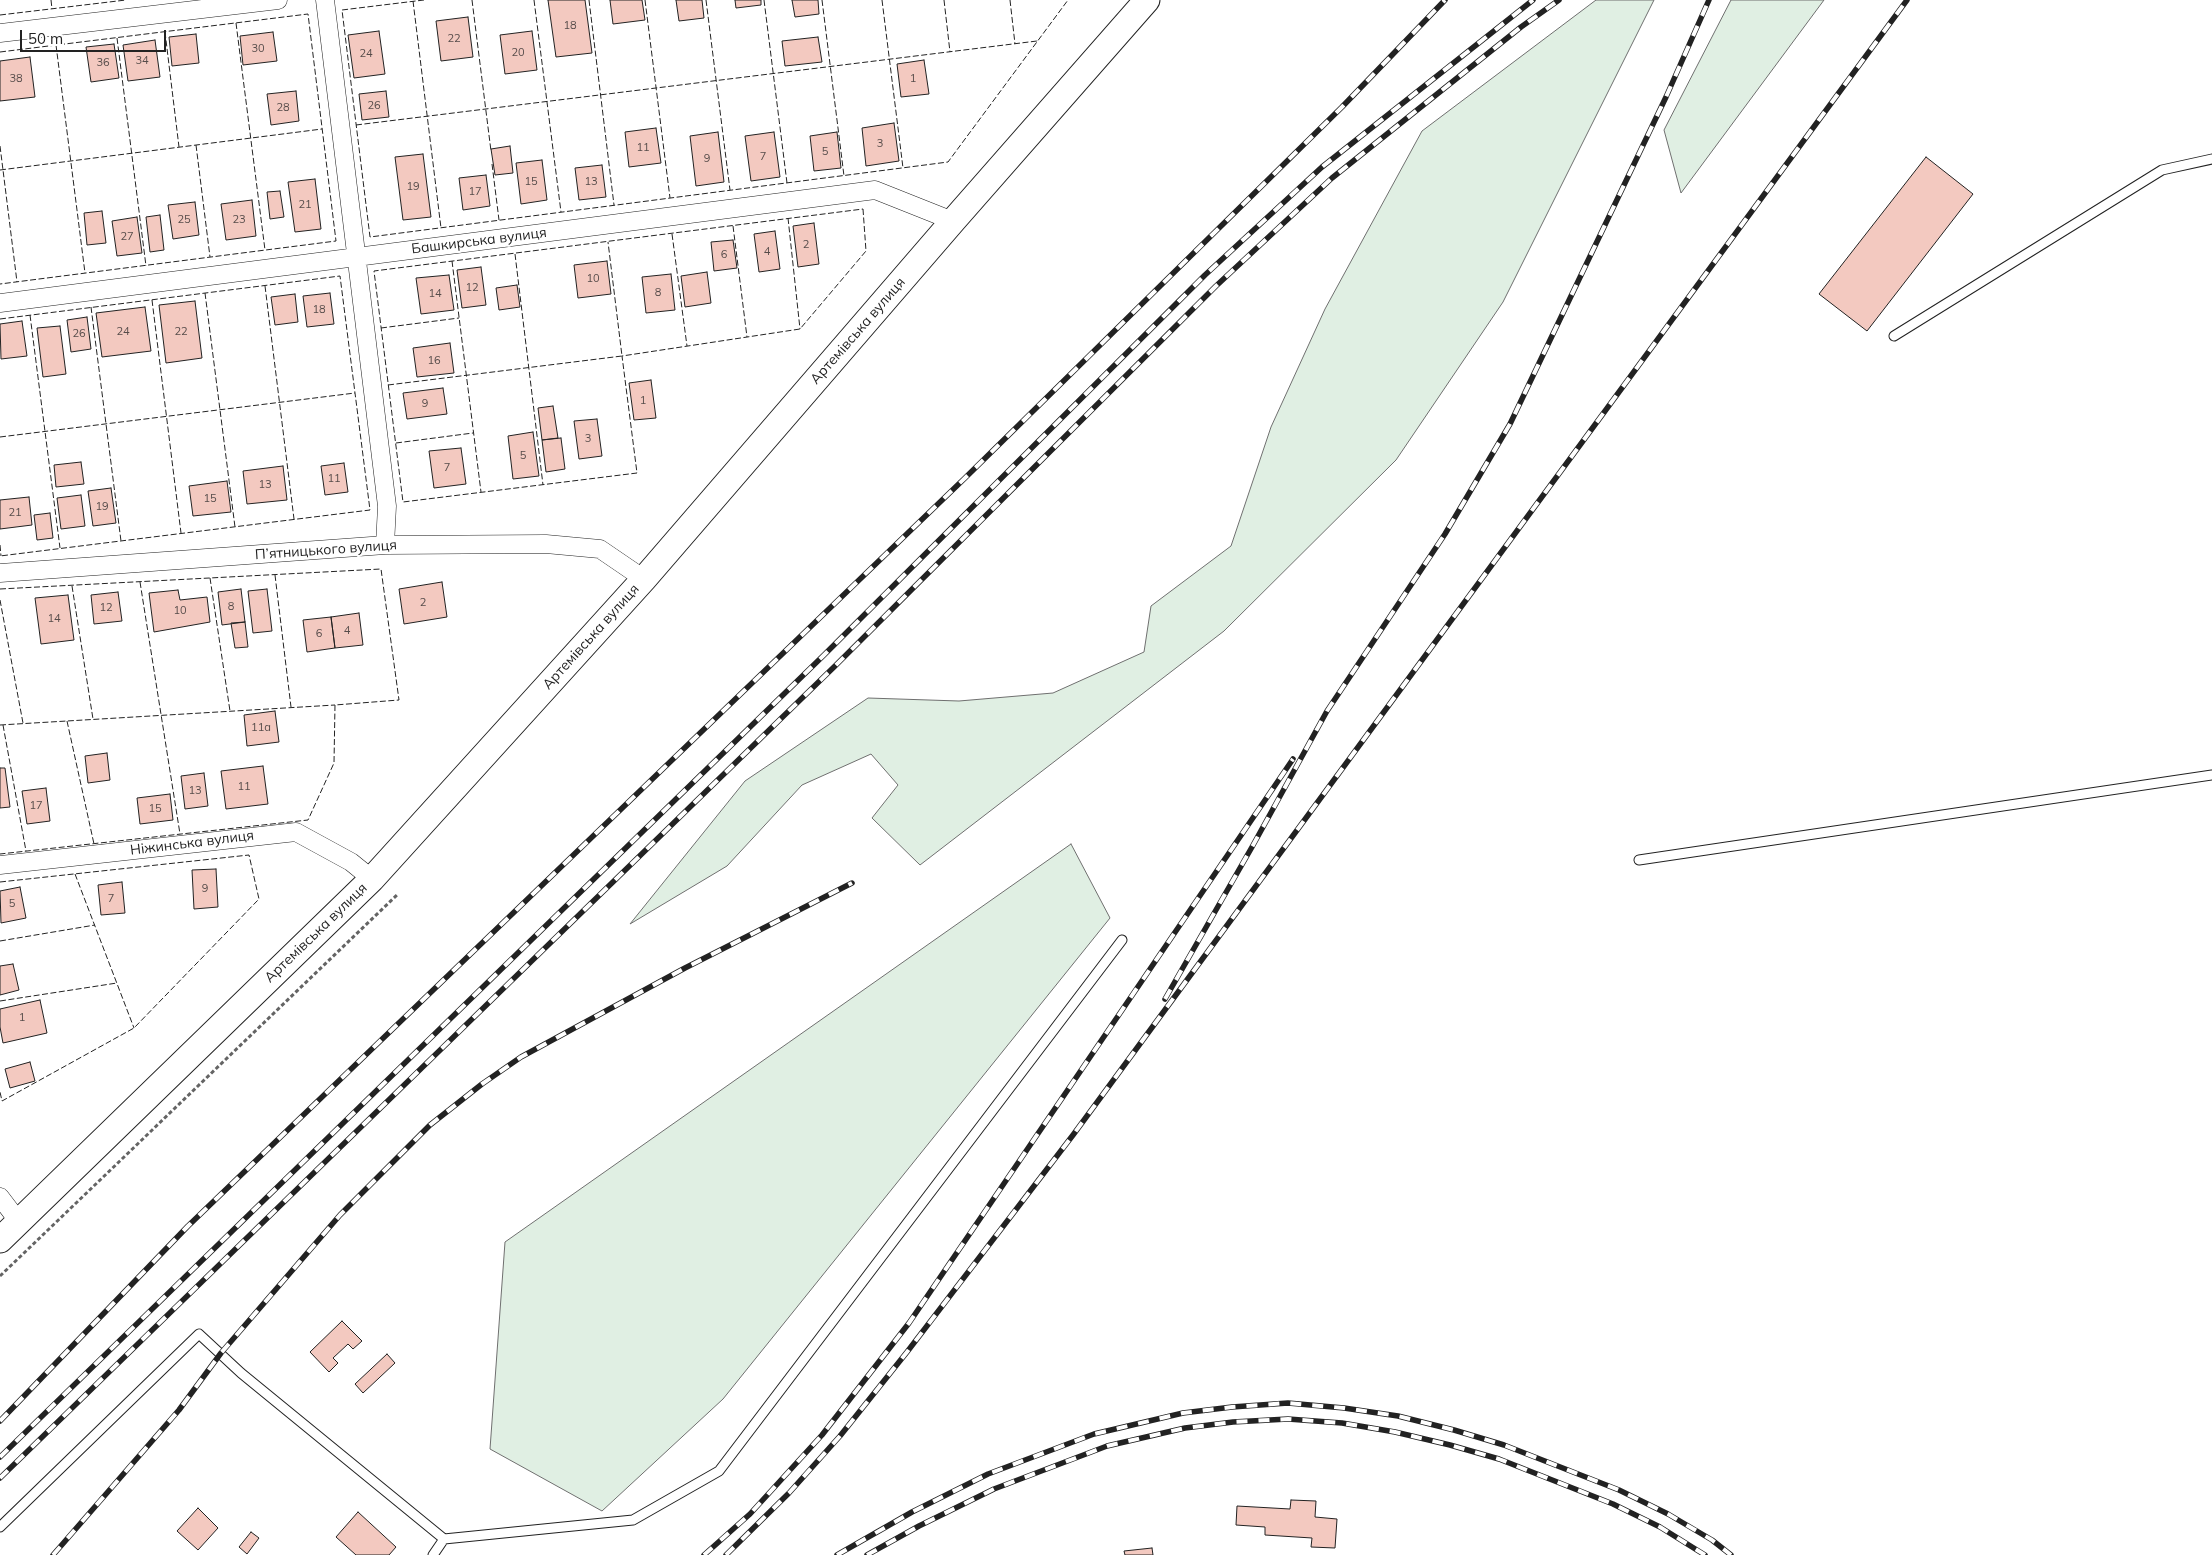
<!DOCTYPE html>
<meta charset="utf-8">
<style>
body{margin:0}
#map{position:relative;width:2212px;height:1555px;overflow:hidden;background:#fff;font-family:Mulish,sans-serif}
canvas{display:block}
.scale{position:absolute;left:20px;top:30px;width:146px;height:22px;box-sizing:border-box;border:2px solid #222;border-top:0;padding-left:6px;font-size:15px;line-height:18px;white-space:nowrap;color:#222;-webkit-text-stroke:4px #fff;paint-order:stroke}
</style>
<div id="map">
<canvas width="2212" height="1555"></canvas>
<div class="scale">50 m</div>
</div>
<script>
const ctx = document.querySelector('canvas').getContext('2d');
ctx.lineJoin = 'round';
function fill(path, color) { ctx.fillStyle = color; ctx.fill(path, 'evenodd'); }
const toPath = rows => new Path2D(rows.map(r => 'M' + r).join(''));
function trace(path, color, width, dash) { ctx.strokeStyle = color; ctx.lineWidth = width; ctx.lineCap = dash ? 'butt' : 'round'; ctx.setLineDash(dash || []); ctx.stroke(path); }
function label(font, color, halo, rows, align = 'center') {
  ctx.font = font + ' Mulish,sans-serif'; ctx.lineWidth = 4; ctx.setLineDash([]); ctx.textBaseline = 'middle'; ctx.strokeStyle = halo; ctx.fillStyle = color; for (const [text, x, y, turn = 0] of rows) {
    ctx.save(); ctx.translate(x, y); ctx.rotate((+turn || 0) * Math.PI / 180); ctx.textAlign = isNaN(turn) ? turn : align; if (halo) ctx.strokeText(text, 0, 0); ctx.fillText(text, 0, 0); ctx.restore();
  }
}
const green = toPath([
 [1596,0,1654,0,1503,302,1396,460,1224,631,920,865,872,818,898,785,871,754,802,785,727,866,630,924,745,781,868,698,959,701,1053,693,1144,652,1151,606,1231,546,1271,427,1325,309,1422,131,1596,0],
 [1731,0,1824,0,1681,193,1664,130,1731,0],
 [1071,844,1110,918,723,1399,602,1511,490,1449,505,1242,1071,844]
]);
fill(green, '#e0efe3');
trace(green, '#6f6f6f', 1);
const building = toPath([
 [548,0,585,0,592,53,556,57,548,0],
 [610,0,642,0,645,20,613,24,610,0],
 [676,0,702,0,704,18,679,21,676,0],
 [735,0,761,0,761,5,736,8,735,0],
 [792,0,818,0,819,14,795,17,792,0],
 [468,17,473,57,441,61,436,21,468,17],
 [379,31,385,74,354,78,348,35,379,31],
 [532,31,537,70,505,74,500,35,532,31],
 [273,32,277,61,243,65,240,36,273,32],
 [196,34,199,63,172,66,169,37,196,34],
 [818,37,822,62,785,66,782,41,818,37],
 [155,40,160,77,128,81,123,45,155,40],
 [114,44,119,78,91,82,86,47,114,44],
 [30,57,35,97,0,101,0,61,30,57],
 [924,60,929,94,901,97,897,64,924,60],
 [296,91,299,121,271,125,267,94,296,91],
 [386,91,389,117,362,120,359,94,386,91],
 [894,123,899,161,866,166,862,128,894,123],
 [656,128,661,163,629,167,625,132,656,128],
 [718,132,724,182,696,186,690,136,718,132],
 [774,132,780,177,751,181,745,136,774,132],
 [837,132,841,168,814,171,810,136,837,132],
 [510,146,513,173,495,175,491,149,510,146],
 [423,154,431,217,403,220,395,157,423,154],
 [1926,157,1973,194,1867,331,1819,294,1926,157],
 [542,160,547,200,521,204,516,163,542,160],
 [602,165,606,197,579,200,575,168,602,165],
 [486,175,490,206,463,210,459,178,486,175],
 [315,179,321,229,295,232,288,182,315,179],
 [280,191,284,217,270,219,267,192,280,191],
 [252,200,256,236,226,240,221,204,252,200],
 [195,202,199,235,173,239,168,205,195,202],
 [102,211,106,243,87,245,84,213,102,211],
 [160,215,164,250,150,252,146,217,160,215],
 [137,217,142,253,117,256,112,221,137,217],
 [814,223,819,264,798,267,793,226,814,223],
 [775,231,780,269,759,272,754,234,775,231],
 [733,240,737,268,714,271,711,242,733,240],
 [607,261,611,294,578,298,574,265,607,261],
 [481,267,486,305,462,308,457,270,481,267],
 [707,272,711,303,685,307,681,276,707,272],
 [671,274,675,310,646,313,642,277,671,274],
 [449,275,454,310,421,314,416,278,449,275],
 [517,285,520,307,499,310,496,288,517,285],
 [330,293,334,324,307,327,303,296,330,293],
 [295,294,298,322,275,325,271,297,295,294],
 [195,301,202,358,166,363,159,305,195,301],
 [145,307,151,351,102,357,96,313,145,307],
 [87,317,91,349,71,352,67,320,87,317],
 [22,321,27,356,1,359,0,324,22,321],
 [60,326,66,374,43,377,37,328,60,326],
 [450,343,454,373,417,377,413,348,450,343],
 [651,380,656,418,634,420,629,383,651,380],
 [443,388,447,414,407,419,403,393,443,388],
 [553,406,558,438,542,440,538,408,553,406],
 [597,419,602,456,579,459,574,421,597,419],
 [533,432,539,476,513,479,508,436,533,432],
 [561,438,565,469,546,472,542,440,561,438],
 [461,448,466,484,434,488,429,451,461,448],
 [81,462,84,484,56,487,54,465,81,462],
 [344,463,348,492,325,495,321,466,344,463],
 [283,466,287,500,247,504,243,471,283,466],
 [227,481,231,512,193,516,189,486,227,481],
 [111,488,116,523,93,526,88,491,111,488],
 [81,495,85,526,61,529,57,498,81,495],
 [29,497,32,525,0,529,0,500,29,497],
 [50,513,53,538,37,540,34,515,50,513],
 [442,582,447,617,404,624,399,589,442,582],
 [241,589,245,622,222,625,218,592,241,589],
 [267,589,272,631,253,633,248,591,267,589],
 [178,590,180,600,207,597,210,622,154,632,149,593,178,590],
 [118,592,122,621,94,624,91,595,118,592],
 [68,595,74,640,41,644,35,598,68,595],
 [359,613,363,645,335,648,331,617,359,613],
 [331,617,335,648,307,652,303,620,331,617],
 [245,622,248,647,235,648,231,623,245,622],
 [275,711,279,742,247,746,244,715,275,711],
 [107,753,110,780,88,783,85,756,107,753],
 [263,766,268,804,226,809,221,771,263,766],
 [0,768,5,768,10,807,0,808,0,768],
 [204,773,208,806,185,809,181,776,204,773],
 [46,788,50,821,27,824,22,791,46,788],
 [170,794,173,820,140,824,137,798,170,794],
 [216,869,218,907,194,909,192,870,216,869],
 [122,882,125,913,101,915,98,885,122,882],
 [20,887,26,918,1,923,0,891,20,887],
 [13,964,19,990,0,995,0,966,13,964],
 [40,1000,47,1033,3,1043,0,1027,0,1009,40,1000],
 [30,1062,35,1081,10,1088,5,1069,30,1062],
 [342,1321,362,1341,353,1349,348,1344,333,1358,338,1363,329,1372,310,1352,342,1321],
 [387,1354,395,1363,363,1393,355,1384,387,1354],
 [1291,1500,1316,1501,1315,1517,1337,1519,1335,1548,1311,1547,1312,1538,1265,1535,1265,1527,1236,1525,1237,1506,1290,1509,1291,1500],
 [198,1508,218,1528,198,1550,177,1531,198,1508],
 [358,1512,396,1547,389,1555,356,1555,336,1537,358,1512],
 [251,1532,259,1538,247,1554,239,1547,251,1532],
 [1152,1548,1153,1555,1125,1555,1124,1551,1152,1548]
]);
fill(building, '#f3c9c0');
trace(building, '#222', 1);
const service = toPath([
 [1894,336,2162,170,2212,159],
 [1639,860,2212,775],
 [0,1527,199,1334,241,1373,444,1539,633,1520,719,1471,1122,940],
 [433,1555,444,1539]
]);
const minor = toPath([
 [325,0,387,506,385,545],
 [0,33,278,0],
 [0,303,875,190,953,221],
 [0,573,385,545,546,544,600,549,644,579],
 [0,865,296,832,351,862,372,879],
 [0,1197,19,1222]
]);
const secondary = toPath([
 [0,1240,372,879,644,579,953,221,1147,0]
]);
trace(service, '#222', 11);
trace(minor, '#222', 19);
trace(secondary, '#222', 27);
trace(toPath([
 [0,1276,397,895]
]), '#646464', 3, [4, 2.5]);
trace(service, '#fff', 9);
trace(minor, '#fff', 18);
trace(secondary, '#fff', 25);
const rail = toPath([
 [1165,999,1252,847,1327,711,1445,534,1510,424,1666,97,1709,0],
 [0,1421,188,1226,965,478,1342,107,1445,0],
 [0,1457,824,655,1205,275,1322,167,1533,0],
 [0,1478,835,666,1216,286,1332,178,1521,27,1559,0],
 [53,1555,179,1410,221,1353,340,1215,430,1125,482,1084,521,1057,685,968,852,883],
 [704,1555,750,1514,822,1435,909,1323,1293,759],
 [726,1555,789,1493,840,1436,907,1352,1073,1135,1907,0],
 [837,1555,912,1512,988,1474,1094,1434,1183,1413,1232,1407,1288,1403,1344,1408,1398,1416,1454,1430,1504,1445,1619,1490,1668,1514,1712,1540,1731,1555],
 [867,1555,919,1526,994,1489,1107,1446,1185,1428,1233,1422,1288,1419,1342,1423,1395,1432,1450,1445,1499,1459,1613,1504,1660,1527,1705,1555]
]);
trace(rail, '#222', 5.5);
trace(rail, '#fff', 4, [11]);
trace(toPath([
 [51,0,52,9],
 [424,0,342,10,370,237,948,162,1068,0],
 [472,0,491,151],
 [534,0,561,212],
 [589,0,614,205],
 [645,0,670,198],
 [706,0,730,190],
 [764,0,787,183],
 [822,0,844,176],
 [882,0,903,168],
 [944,0,950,52],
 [1010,0,1015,44],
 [413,1,441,228],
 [0,15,126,0],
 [236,23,265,250],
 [165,32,179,147],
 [117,38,146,266],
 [56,45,85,273],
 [0,52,308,14,336,241,0,284],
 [356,125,1037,41],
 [196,145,210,257],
 [0,146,17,282],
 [492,164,499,220],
 [0,170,322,129],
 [863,209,866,251,800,329,622,356,637,473,403,502,374,271,863,209],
 [788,218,800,329],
 [733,226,747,337],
 [672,234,687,346],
 [515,254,543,485],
 [452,261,481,492],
 [265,286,294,519],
 [205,293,235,527],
 [152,300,181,533],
 [91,307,121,541],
 [30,315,60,548],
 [0,319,340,276,370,510,0,556],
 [381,328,459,318],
 [388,385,622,356,608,242],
 [0,437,355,393],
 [396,443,473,433],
 [0,545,1,556],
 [275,575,291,707],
 [210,578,230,711],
 [140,582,180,834],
 [72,586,93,719],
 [0,589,381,569,399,700,335,705,334,763,308,820,0,854],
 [0,600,23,723],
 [67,721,94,844],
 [0,725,335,705],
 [3,725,26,851],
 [75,874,134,1028],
 [0,882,249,855,259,899,134,1028,2,1101,0,1092],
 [0,941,95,925],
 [0,1001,117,983]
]), '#222', 1, [6, 2.5]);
label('11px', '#564c4a', null, [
 ["18",570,26],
 ["22",454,39],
 ["30",258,49],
 ["20",518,53],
 ["24",366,54],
 ["34",142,61],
 ["36",103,63],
 ["38",16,79],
 ["1",913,79],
 ["26",374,106],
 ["28",283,108],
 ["3",880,144],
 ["11",643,148],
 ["5",825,152],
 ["7",763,157],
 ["9",707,159],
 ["15",531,182],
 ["13",591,182],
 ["19",413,187],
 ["17",475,192],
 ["21",305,205],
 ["25",184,220],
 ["23",239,220],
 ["27",127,237],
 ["2",806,245],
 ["4",767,252],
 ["6",724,255],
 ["10",593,279],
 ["12",472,288],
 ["8",658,293],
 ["14",435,294],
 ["18",319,310],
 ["24",123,332],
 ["22",181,332],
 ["26",79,334],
 ["16",434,361],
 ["1",643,401],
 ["9",425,404],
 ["3",588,439],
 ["5",523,456],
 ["7",447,468],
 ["11",334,479],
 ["13",265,485],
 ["15",210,499],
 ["19",102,507],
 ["21",15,513],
 ["2",423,603],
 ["8",231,607],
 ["12",106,608],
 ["10",180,611],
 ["14",54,619],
 ["4",347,631],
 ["6",319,634],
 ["11а",261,728],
 ["11",244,787],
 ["13",195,791],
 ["17",36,806],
 ["15",155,809],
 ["9",205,889],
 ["7",111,899],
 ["5",12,904],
 ["1",22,1018]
]);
label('14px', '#222', '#fff', [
 ["Башкирська вулиця",479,241,-7],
 ["Артемівська вулиця",858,331,-49],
 ["П’ятницького вулиця",326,550,-4],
 ["Артемівська вулиця",591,637,-48],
 ["Ніжинська вулиця",192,843,-7],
 ["Артемівська вулиця",316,933,-44]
]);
</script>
